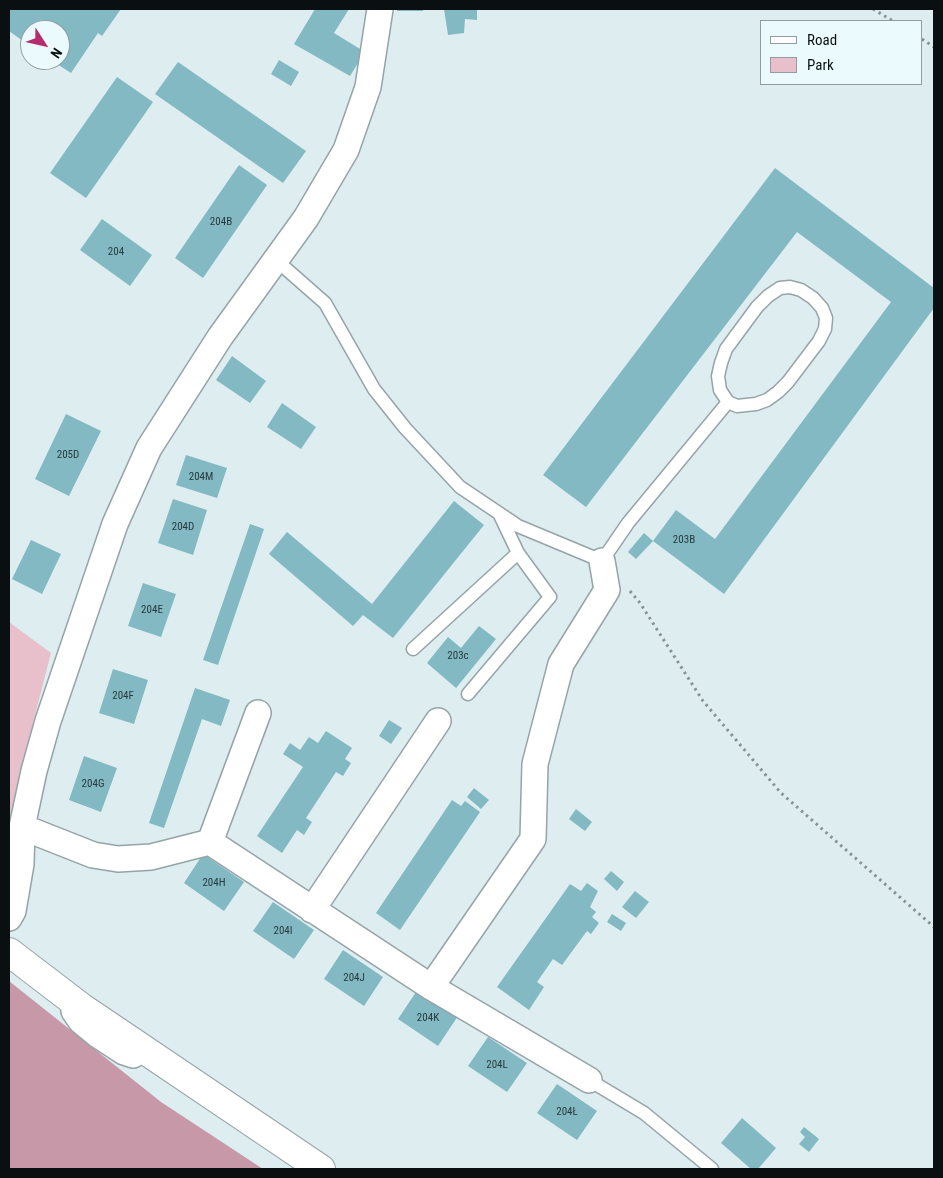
<!DOCTYPE html>
<meta charset="utf-8">
<style>
body{margin:0}
#map{position:relative;width:943px;height:1178px;overflow:hidden;background:#deedf0;font-family:"Roboto Condensed",sans-serif}
canvas{display:block}
.frame{position:absolute;inset:0;border:10px solid #0a1011;pointer-events:none}
.legend{position:absolute;left:760px;top:20px;width:162px;height:65px;box-sizing:border-box;background:#ebfbfd;border:1px solid #919d9f;margin:0;padding:6px 9px;list-style:none;font-size:15px;color:#0a1011}
.legend li{display:flex;align-items:center;gap:10px;height:25px}
.legend b{width:25px;border:1px solid #919d9f}
.north{position:absolute;left:20px;top:20px;width:50px;height:50px;box-sizing:border-box;background:#ebfbfd;border:1px solid #919d9f;border-radius:50%;rotate:125deg;font-size:14px;font-weight:700;line-height:20px;text-align:center;color:#0a1011}
.north::after{content:'';display:block;margin:auto;width:18px;height:22px;background:#b52d6d;clip-path:polygon(50% 0,100% 100%,50% 72%,0 100%)}
</style>
<div id="map">
<canvas width="943" height="1178"></canvas>
<div class="frame"></div>
<ul class="legend">
<li><b style="height:6px;background:#fff"></b>Road</li>
<li><b style="height:14px;background:#e7c0cc"></b>Park</li>
</ul>
<div class="north">N</div>
</div>
<script>
const ctx = document.querySelector('canvas').getContext('2d');
ctx.lineJoin = 'round';
function fill(path, color) { ctx.fillStyle = color; ctx.fill(path, 'evenodd'); }
const toPath = rows => new Path2D(rows.map(r => 'M' + r).join(''));
function trace(path, color, width, dash) { ctx.strokeStyle = color; ctx.lineWidth = width; ctx.lineCap = dash ? 'butt' : 'round'; ctx.setLineDash(dash || []); ctx.stroke(path); }
function label(font, color, halo, rows, align = 'center') {
  ctx.font = font + ' "Roboto Condensed",sans-serif'; ctx.lineWidth = 4; ctx.setLineDash([]); ctx.textBaseline = 'middle'; ctx.strokeStyle = halo; ctx.fillStyle = color; for (const [text, x, y, turn = 0] of rows) {
    ctx.save(); ctx.translate(x, y); ctx.rotate((+turn || 0) * Math.PI / 180); ctx.textAlign = isNaN(turn) ? turn : align; if (halo) ctx.strokeText(text, 0, 0); ctx.fillText(text, 0, 0); ctx.restore();
  }
}
fill(toPath([
 [9,622,51,653,16,789,9,853]
]), '#e7c0cc');
fill(toPath([
 [9,981,161,1102,263,1169,9,1169]
]), '#c798a8');
fill(toPath([
 [9,9,121,9,102,36,98,33,71,73,51,60,60,60,60,30,30,30,30,46,9,31],
 [315,9,349,9,334,33,365,52,350,76,294,44],
 [397,9,423,9,423,11,397,11],
 [444,9,477,9,477,20,465,19,464,33,448,35],
 [279,60,299,72,291,86,271,74],
 [178,62,306,151,283,183,155,94],
 [117,77,153,102,86,198,50,173],
 [239,165,267,185,203,278,175,258],
 [775,168,934,288,934,308,724,594,653,541,676,510,715,539,891,302,797,232,586,507,543,475],
 [102,219,152,255,130,286,80,250],
 [232,356,266,381,250,403,216,380],
 [282,403,316,427,301,449,267,427],
 [66,414,101,431,69,496,35,479],
 [186,455,227,468,217,498,176,485],
 [173,499,207,510,193,555,158,543],
 [454,501,484,525,393,638,363,615,353,626,269,554,287,532,372,604],
 [250,524,264,529,218,665,203,660],
 [644,533,653,541,636,559,628,552],
 [31,540,61,554,42,594,12,579],
 [143,583,176,594,161,637,128,626],
 [479,626,496,639,456,688,427,663,448,637,461,648],
 [113,669,148,680,134,724,99,713],
 [195,688,230,700,221,726,202,719,164,828,149,823],
 [389,720,402,728,391,744,379,736],
 [326,731,352,748,345,759,351,763,343,776,336,772,306,818,312,822,304,835,297,830,282,853,257,836,303,767,283,754,290,743,300,750,309,737,318,743],
 [84,756,117,768,101,812,69,800],
 [474,788,489,800,481,809,467,797],
 [452,800,461,806,465,801,480,812,400,930,376,913],
 [576,809,592,822,585,831,569,819],
 [203,854,244,882,224,911,184,883],
 [611,871,624,882,617,891,604,879],
 [587,883,598,891,590,907,596,912,592,917,599,923,591,934,587,931,562,965,553,959,537,982,544,987,529,1010,497,987,570,884,581,891],
 [635,891,649,902,636,918,622,907],
 [273,902,314,930,294,959,253,931],
 [612,914,626,923,621,931,607,922],
 [343,950,383,977,364,1006,324,979],
 [418,989,458,1016,438,1046,398,1019],
 [488,1037,527,1063,507,1092,468,1066],
 [557,1084,597,1111,577,1140,537,1113],
 [742,1118,776,1148,758,1169,751,1169,721,1143],
 [804,1127,819,1139,809,1152,799,1144,805,1137,800,1132]
]), '#82b9c3');
const lane = toPath([
 [276,260,325,303,374,389,405,428,460,487,518,526,602,561,628,523,728,402,737,406,756,404,767,400,778,392,788,382,819,341,825,329,826,318,822,308,813,298,801,290,790,287,780,288,768,296,757,307,726,349,721,363,718,376,720,390,728,402],
 [413,649,518,553],
 [468,694,550,597,518,553,499,513],
 [589,1080,644,1113,712,1169]
]);
const street = toPath([
 [22,827,93,855,118,859,151,857,210,842,431,987,589,1080],
 [210,842,258,713],
 [312,910,438,721],
 [9,918,13,911,21,864,22,827,34,771,48,721,115,524,149,448,220,337,306,218,346,150,368,87,380,9],
 [431,987,533,839,535,764,561,664,607,590,602,561],
 [74,1011,81,1021,98,1035,124,1052,133,1055]
]);
const secondary = toPath([
 [9,952,81,1007,321,1169]
]);
trace(lane, '#95a4a6', 15);
trace(street, '#95a4a6', 28);
trace(secondary, '#95a4a6', 30);
trace(toPath([
 [873,9,893,21],
 [922,39,934,47],
 [630,591,640,603,703,701,781,793,934,927]
]), '#889395', 3, [2.5, 4]);
trace(lane, '#fff', 12);
trace(street, '#fff', 25);
trace(secondary, '#fff', 28);
label('11px', '#283a3e', null, [
 ["204B",221,222],
 ["204",116,252],
 ["205D",68,455],
 ["204M",201,477],
 ["204D",183,527],
 ["203B",684,540],
 ["204E",152,610],
 ["203c",458,656],
 ["204F",123,696],
 ["204G",93,784],
 ["204H",214,883],
 ["204I",283,931],
 ["204J",354,978],
 ["204K",428,1018],
 ["204L",497,1065],
 ["204Ł",567,1112]
]);
</script>
